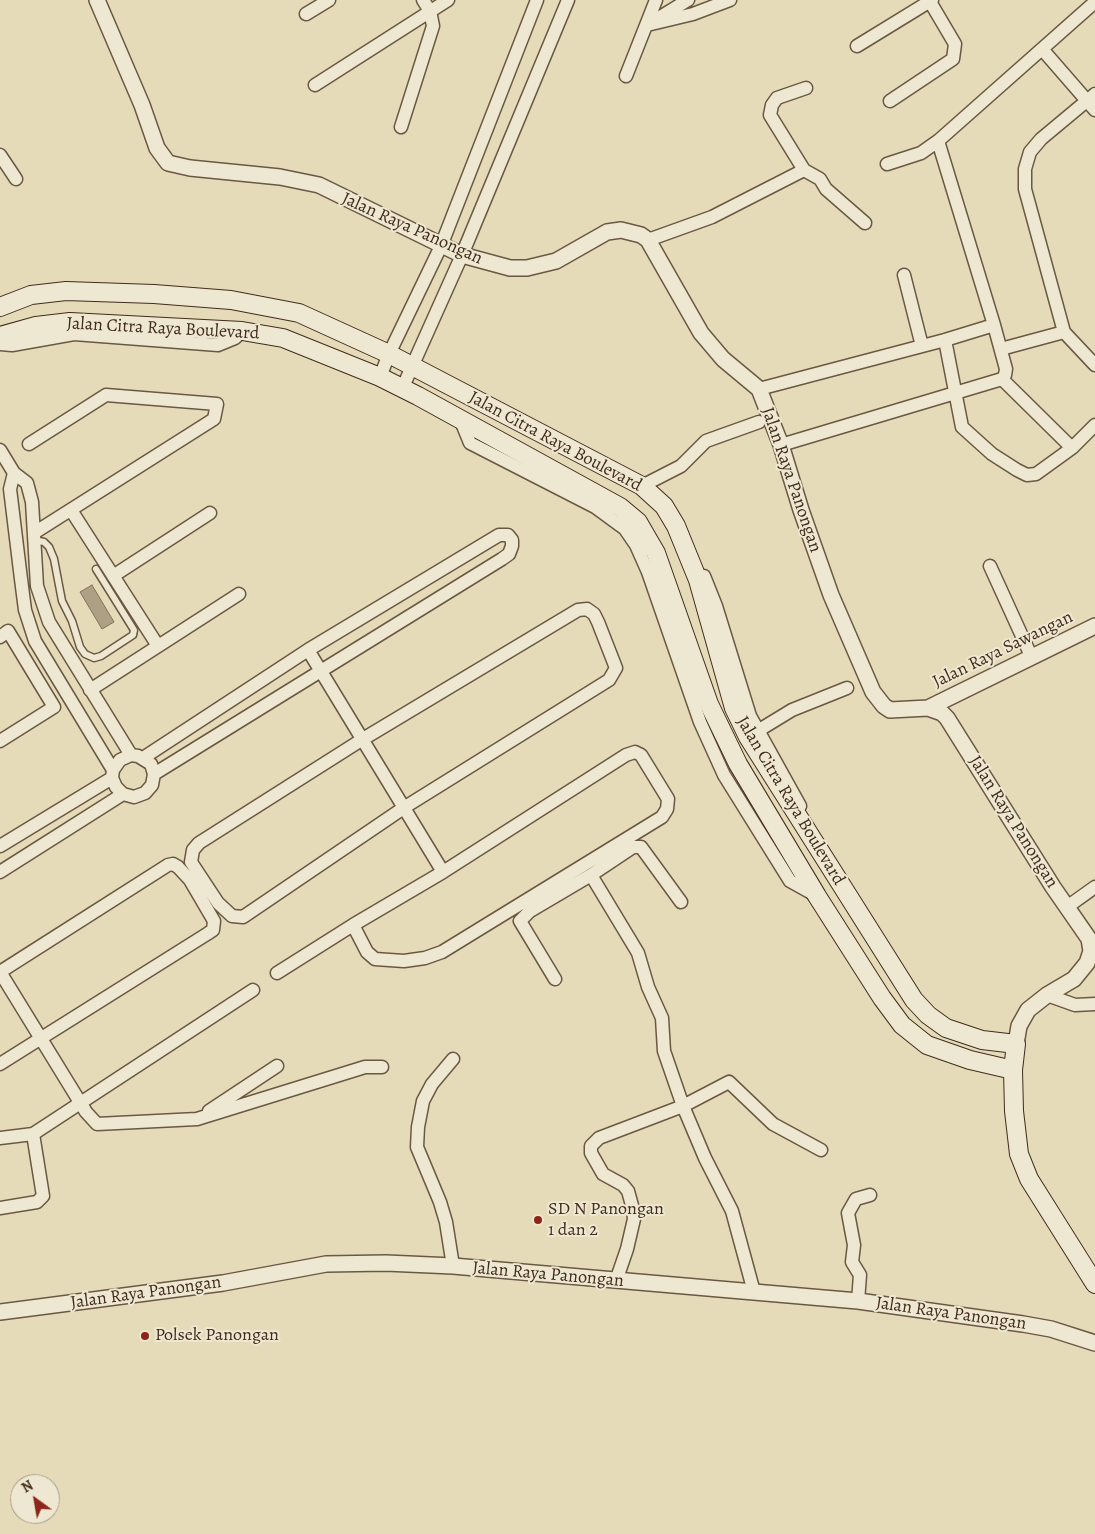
<!DOCTYPE html>
<style>
body{margin:0}
#map{position:relative;width:1095px;height:1534px;overflow:hidden;background:#e5dbb9;font-family:Alegreya,serif}
canvas{display:block}
.north{position:absolute;left:10px;top:1474px;width:50px;height:50px;box-sizing:border-box;background:#eee8d2;border:1px solid #a99d89;border-radius:50%;rotate:328deg;font-size:14px;font-weight:700;line-height:20px;text-align:center;color:#422c1c}
.north::after{content:'';display:block;margin:auto;width:18px;height:22px;background:#8f2418;clip-path:polygon(50% 0,100% 100%,50% 72%,0 100%)}
</style>
<div id="map">
<canvas width="1095" height="1534"></canvas>
<div class="north">N</div>
</div>
<script>
const ctx = document.querySelector('canvas').getContext('2d');
ctx.lineJoin = 'round';
function fill(path, color) { ctx.fillStyle = color; ctx.fill(path, 'evenodd'); }
const toPath = rows => new Path2D(rows.map(r => 'M' + r).join(''));
function trace(path, color, width, dash) { ctx.strokeStyle = color; ctx.lineWidth = width; ctx.lineCap = dash ? 'butt' : 'round'; ctx.setLineDash(dash || []); ctx.stroke(path); }
function label(font, color, halo, rows, align = 'center') {
  ctx.font = font + ' Alegreya,serif'; ctx.lineWidth = 4; ctx.setLineDash([]); ctx.textBaseline = 'middle'; ctx.strokeStyle = halo; ctx.fillStyle = color; for (const [text, x, y, turn = 0] of rows) {
    ctx.save(); ctx.translate(x, y); ctx.rotate((+turn || 0) * Math.PI / 180); ctx.textAlign = isNaN(turn) ? turn : align; if (halo) ctx.strokeText(text, 0, 0); ctx.fillText(text, 0, 0); ctx.restore();
  }
}
const water = toPath([
 [92,585,114,622,102,629,80,592,92,585]
]);
fill(water, '#aea084');
trace(water, '#83725a', 1);
const service = toPath([
 [34,540,44,542,49,547,54,559,62,601,72,621,80,647,85,654,94,658,101,656,133,635,134,630,96,569]
]);
const minor = toPath([
 [306,14,329,0],
 [657,19,688,0],
 [647,25,693,14,730,0],
 [857,46,932,0],
 [1042,49,1095,110],
 [626,76,656,0],
 [315,85,448,0],
 [1095,94,1041,139,1030,152,1025,169,1025,189,1064,332,1095,365],
 [890,101,953,59,955,44,929,0],
 [401,127,433,26,430,11,423,0],
 [0,155,16,179],
 [887,164,921,153,938,141,1095,2],
 [804,170,770,115,772,105,777,98,806,88],
 [648,240,712,217,804,170,820,179,826,189,865,223],
 [904,275,922,346],
 [945,340,962,427,992,454,1017,470,1027,475,1036,474,1072,448,1002,379],
 [0,344,12,345,74,334,218,345,235,338,242,331],
 [1001,349,1064,332],
 [380,377,389,354,441,246,537,0],
 [402,389,462,255,568,0],
 [759,389,945,340,994,325],
 [461,421,470,443,595,507,625,529,636,545,648,572,700,722,724,775,790,881,817,896],
 [29,444,106,395,217,404,214,419,34,533],
 [781,445,1002,379,1005,375,1006,369,994,325,938,141],
 [1072,448,1095,425],
 [0,450,14,473],
 [642,486,681,466,706,441,759,422],
 [71,510,158,646],
 [990,566,1032,658],
 [113,576,210,513],
 [704,576,716,606,750,716,800,806],
 [587,609,594,614,598,622,616,668,609,680,405,807,243,917,232,916,218,903,191,862,193,850,199,843,363,739,578,610,587,609],
 [0,637,8,631,54,707,0,741],
 [308,650,443,872],
 [90,690,239,594],
 [751,735,792,710,847,688],
 [143,758,308,650,499,535,508,535,512,540,512,546,509,554,502,559,154,774],
 [113,770,120,760,131,755,138,756,151,764,154,774,152,785,145,793,134,797,123,794,116,787,112,778,113,770,35,641,25,610,21,579,10,489,14,473,27,483,32,502,37,586,49,622,131,755],
 [0,846,112,778],
 [0,872,123,794],
 [681,902,641,847,633,847,591,875,638,953,648,987,662,1018,664,1051,683,1106,705,1158,732,1211,754,1292],
 [1067,907,1095,887],
 [0,972,168,865,173,864,178,867,190,880,214,921,213,930,207,934,0,1064],
 [0,972,86,1112,97,1124,197,1119,365,1067,382,1067],
 [277,973,353,925,443,872,626,755,635,752,641,755,668,799,667,809,662,817,442,952,425,958,404,961,375,959,367,952,353,925],
 [555,979,520,921,530,911,591,875],
 [1047,995,1075,1005,1095,1004],
 [209,1111,277,1066],
 [0,1138,33,1134,253,990],
 [0,1208,37,1202,43,1196,33,1134],
 [453,1266,446,1222,440,1202,417,1147,418,1127,423,1101,432,1084,453,1059],
 [616,1281,627,1249,634,1219,633,1209,628,1191,623,1185,603,1174,591,1153,591,1146,599,1138,683,1106,729,1082,773,1124,821,1150],
 [858,1301,860,1275,852,1262,854,1245,848,1213,856,1199,870,1195]
]);
const tertiary = toPath([
 [97,0,142,105,157,148,168,163,190,168,280,177,319,185,462,255,510,268,527,268,556,261,607,232,621,230,641,235,648,240,701,333,723,359,759,389,781,445,801,510,831,595,873,692,884,706,890,710,928,708,942,713,947,718,1053,887,1089,939,1091,951,1087,963,1074,979,1047,995,1028,1010,1019,1026,1016,1044],
 [928,708,1095,626],
 [0,1312,223,1283,326,1264,386,1263,453,1266,858,1301,1023,1324,1051,1329,1095,1343]
]);
const secondary = toPath([
 [0,307,31,295,66,291,154,294,231,300,299,313,389,354,642,486,664,506,676,526,698,580,734,708,748,737,914,1000,928,1015,946,1028,982,1040,1016,1044,1013,1070,1014,1111,1019,1154,1029,1179,1095,1284],
 [0,336,36,326,70,322,242,331,283,338,380,377,418,396,620,507,638,522,656,553,709,704,738,764,817,896,882,998,902,1025,927,1045,970,1060,1013,1070]
]);
trace(service, '#6b5843', 9);
trace(minor, '#6b5843', 15);
trace(tertiary, '#6b5843', 18);
trace(secondary, '#422c1c', 20);
trace(service, '#eee8d2', 6);
trace(minor, '#eee8d2', 12);
trace(tertiary, '#eee8d2', 15);
trace(secondary, '#eee8d2', 18);
for (const [x, y, r, color] of [
 [538,1220,5,"#8f2418"],
 [145,1336,5,"#8f2418"]
]) { const dot = new Path2D(); dot.arc(x, y, r, 0, 2 * Math.PI); ctx.fillStyle = color; ctx.fill(dot); trace(dot, '#eee8d2', 2); }
label('18px', '#422c1c', '#eee8d2', [
 ["Jalan Raya Panongan",412,229,24],
 ["Jalan Citra Raya Boulevard",163,329,3],
 ["Jalan Citra Raya Boulevard",555,442,28],
 ["Jalan Raya Panongan",791,480,71],
 ["Jalan Raya Sawangan",1003,650,-26],
 ["Jalan Citra Raya Boulevard",790,801,59],
 ["Jalan Raya Panongan",1013,822,58],
 ["Jalan Raya Panongan",548,1275,5],
 ["Jalan Raya Panongan",146,1293,-8],
 ["Jalan Raya Panongan",951,1314,8]
]);
label('18px', '#422c1c', '#eee8d2', [
 ["SD N Panongan",548,1210],
 ["1 dan 2",548,1231],
 ["Polsek Panongan",155,1336]
], 'left');
</script>
